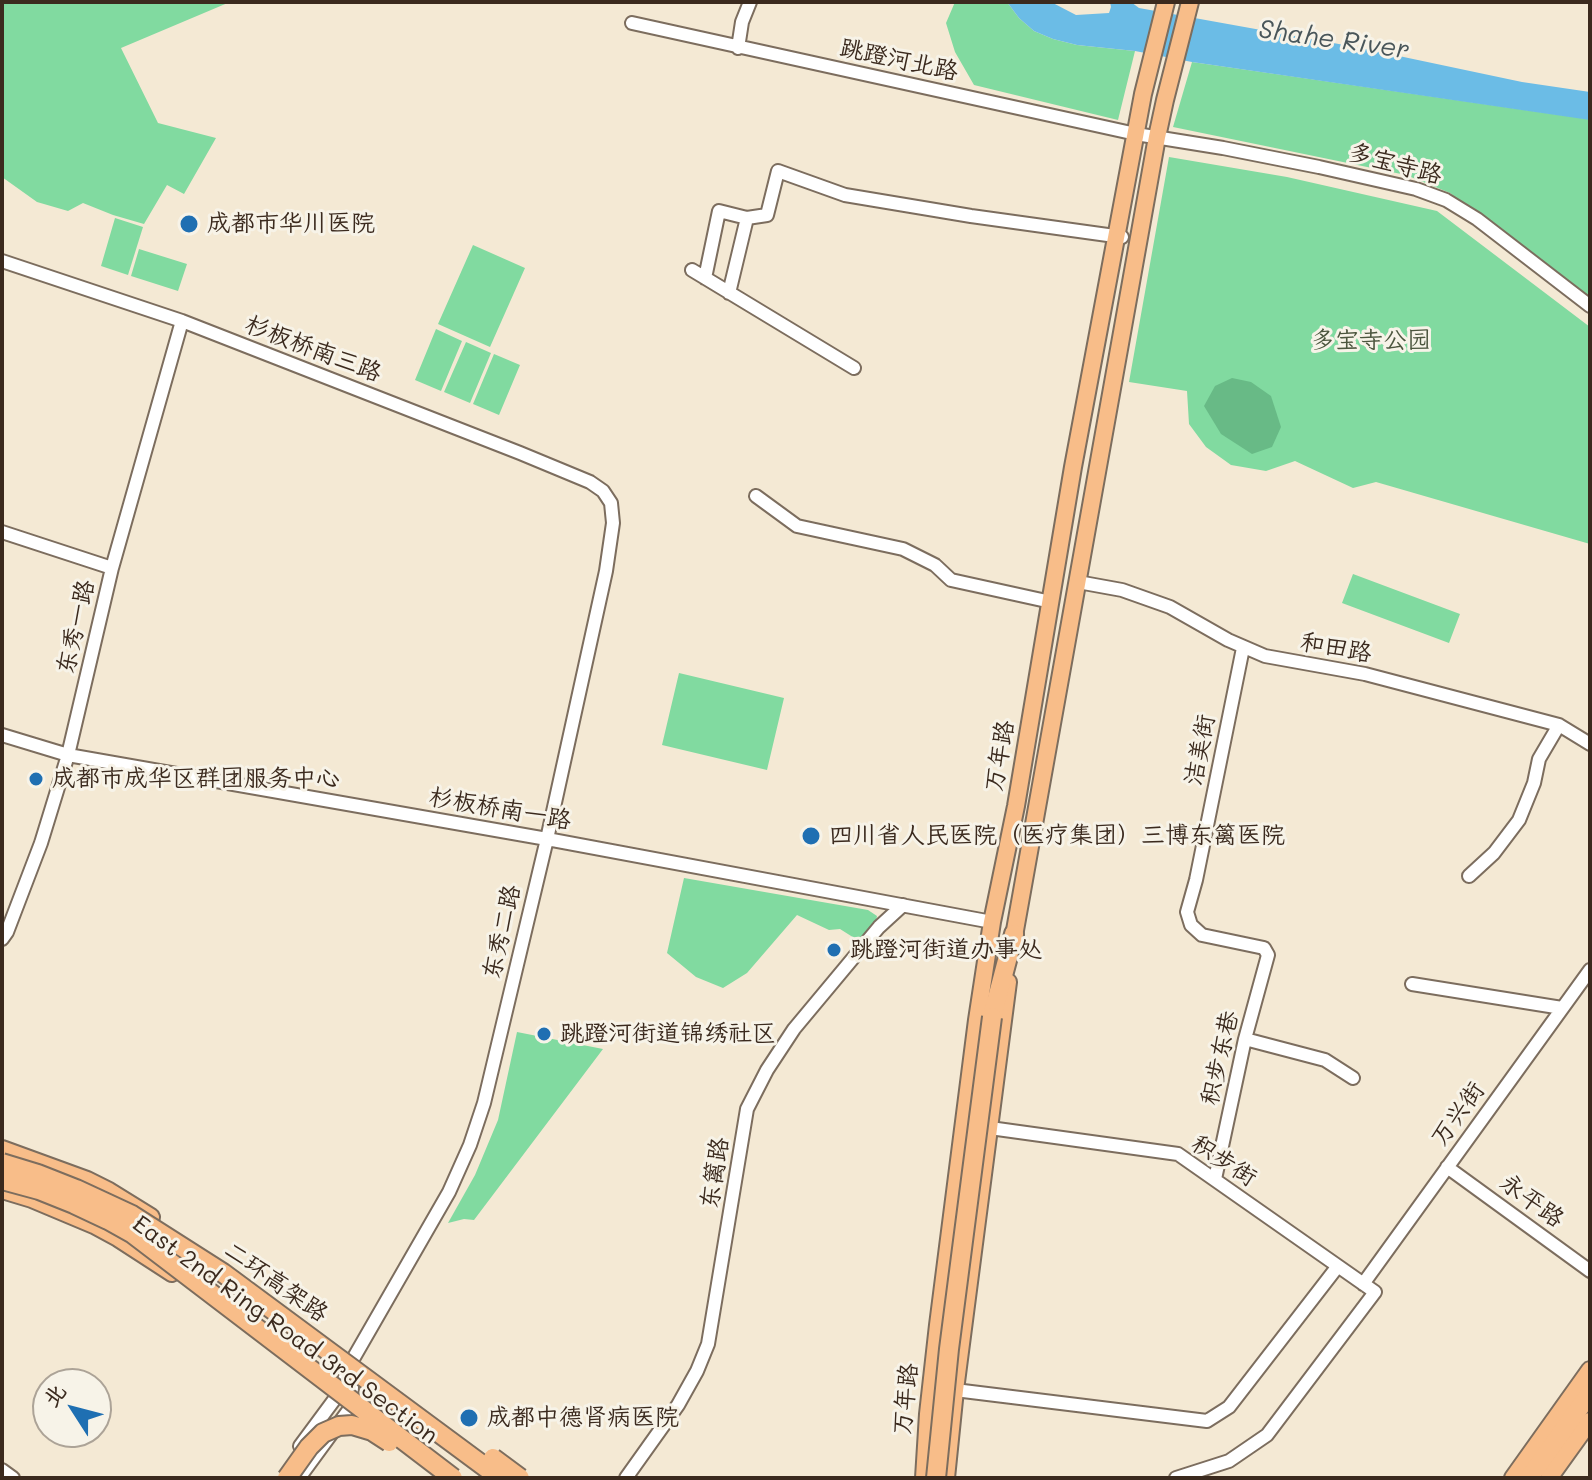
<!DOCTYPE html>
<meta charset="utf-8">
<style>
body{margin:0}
#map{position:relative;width:1592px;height:1480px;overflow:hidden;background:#f4e9d4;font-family:Mali,"LXGW WenKai TC",sans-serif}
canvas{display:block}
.frame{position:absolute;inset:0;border:4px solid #3b2a1e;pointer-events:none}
.north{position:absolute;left:32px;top:1368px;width:80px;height:80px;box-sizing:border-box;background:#f7f3e8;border:2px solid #aca397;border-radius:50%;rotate:306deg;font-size:22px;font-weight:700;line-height:32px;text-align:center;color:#3b2a1e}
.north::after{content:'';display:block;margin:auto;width:28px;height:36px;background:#1f6fb2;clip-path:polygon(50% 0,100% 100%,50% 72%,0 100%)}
</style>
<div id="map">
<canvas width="1592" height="1480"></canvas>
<div class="frame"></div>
<div class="north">北</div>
</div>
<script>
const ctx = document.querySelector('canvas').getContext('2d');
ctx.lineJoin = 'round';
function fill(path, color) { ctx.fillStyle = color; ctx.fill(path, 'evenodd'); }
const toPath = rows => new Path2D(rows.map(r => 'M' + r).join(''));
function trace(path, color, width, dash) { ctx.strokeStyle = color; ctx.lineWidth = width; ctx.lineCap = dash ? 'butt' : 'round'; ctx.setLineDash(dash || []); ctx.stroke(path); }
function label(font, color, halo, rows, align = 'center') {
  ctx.font = font + ' Mali,"LXGW WenKai TC",sans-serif'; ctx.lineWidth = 6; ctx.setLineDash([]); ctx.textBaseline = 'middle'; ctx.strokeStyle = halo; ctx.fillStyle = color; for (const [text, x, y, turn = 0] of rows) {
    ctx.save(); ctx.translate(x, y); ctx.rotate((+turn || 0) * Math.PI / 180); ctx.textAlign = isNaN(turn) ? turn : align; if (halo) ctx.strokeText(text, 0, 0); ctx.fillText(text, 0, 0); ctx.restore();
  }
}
fill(toPath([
 [5,2,230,2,121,48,158,123,216,138,184,194,167,185,144,224,113,215,83,203,68,211,37,202,2,177,2,4],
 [955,2,1007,2,1019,18,1034,31,1053,39,1077,45,1135,51,1118,120,974,85,955,52,946,23],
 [1192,62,1588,119,1590,120,1590,298,1450,193,1406,175,1173,127],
 [1169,157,1287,177,1437,211,1590,327,1590,544,1376,482,1353,488,1295,461,1266,471,1231,465,1206,447,1189,424,1187,391,1129,382],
 [115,218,143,227,128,275,101,266],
 [473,245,525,268,490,347,438,324],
 [139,249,187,264,178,291,131,276],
 [436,329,462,341,441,391,415,380],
 [466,342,491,353,470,403,444,392],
 [494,354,520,365,499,415,473,404],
 [1353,574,1460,614,1449,643,1342,603],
 [679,673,784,698,767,770,662,745],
 [684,878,868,910,877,916,876,921,859,941,840,929,829,930,797,915,747,973,723,988,696,977,667,953],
 [517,1032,603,1049,474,1220,464,1219,448,1223,475,1175,498,1120]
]), '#81daa0');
fill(toPath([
 [1232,378,1251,382,1271,396,1281,427,1272,447,1252,454,1221,434,1204,406,1215,386]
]), '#68ba86');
fill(toPath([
 [1007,2,1051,2,1076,15,1109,13,1111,7,1110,2,1131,2,1139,8,1361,48,1522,82,1590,92,1590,120,1192,62,1135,51,1077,45,1053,39,1034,31,1019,18]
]), '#6bbce6');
const minor = toPath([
 [632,23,1136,134,1223,148,1319,167,1416,189,1446,200,1477,219,1590,306],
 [738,48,742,22,750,2],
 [747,218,767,215,778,171,845,195,971,216,1122,237],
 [2,261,182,321,520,453,590,482,603,491,611,503,613,523,606,571,547,839,484,1103,470,1145,449,1192,353,1359,337,1396,300,1446],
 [692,270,854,368],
 [705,278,719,211,747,218,729,293],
 [756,496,797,526,903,549,935,565,951,580,1051,602],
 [2,532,112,568],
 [1078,582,1122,590,1170,607,1228,640,1265,656,1365,674,1559,725,1590,744],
 [2,735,68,755,547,839,992,922],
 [1469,876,1494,853,1519,820,1534,783,1539,759,1559,725],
 [2,939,7,932,41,843,68,755,112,568,182,321],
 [1412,984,1562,1008],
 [1245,1039,1325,1060,1353,1078],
 [990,1128,1178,1154,1375,1292,1267,1435,1229,1461,1176,1478],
 [1447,1167,1590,1271],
 [1215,1179,1245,1039,1268,955,1264,948,1202,935,1191,925,1187,912,1196,880,1243,648],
 [1363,1284,1590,970],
 [955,1390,1207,1421,1229,1407,1338,1266],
 [2,1470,13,1478],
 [299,1478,351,1407,353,1366],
 [626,1478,678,1405,697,1371,708,1344,747,1109,767,1070,794,1029,879,927,903,905]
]);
const major = toPath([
 [1012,947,1157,137,1165,100,1190,2],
 [2,1149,87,1180,109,1191,151,1217],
 [2,1190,32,1199,94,1225,118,1238,172,1273],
 [924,1478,928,1414,938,1325,977,1020,992,922,1016,806,1073,467,1143,94,1166,2],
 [946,1478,955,1390,1008,982],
 [1513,1478,1590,1370],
 [1549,1478,1590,1421]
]);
const highway = toPath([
 [992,1017,1014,934],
 [1529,1478,1590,1393]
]);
trace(minor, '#7c6d5e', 16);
trace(major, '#7c6d5e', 20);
trace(highway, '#7c6d5e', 22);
trace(minor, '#fff', 12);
trace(major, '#f8bd89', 16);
trace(highway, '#f8bd89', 18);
const highwayBridge = toPath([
 [2,1163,38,1174,76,1189,132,1215,223,1273,500,1478],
 [2,1180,39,1190,74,1204,108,1220,133,1234,453,1478],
 [493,1458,520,1478],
 [287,1478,309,1447,323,1433,339,1426,352,1425,372,1431,389,1442],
 [936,1478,949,1349,992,1017]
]);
trace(highwayBridge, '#7c6d5e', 22, []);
trace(highwayBridge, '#f8bd89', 18);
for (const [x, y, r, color] of [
 [189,224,10,"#1f6fb2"],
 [36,779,8,"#1f6fb2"],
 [811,836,10,"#1f6fb2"],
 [834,950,8,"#1f6fb2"],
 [544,1034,8,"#1f6fb2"],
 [469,1418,10,"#1f6fb2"]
]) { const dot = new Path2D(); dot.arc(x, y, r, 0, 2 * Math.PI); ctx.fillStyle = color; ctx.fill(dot); trace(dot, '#f7f3e8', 3); }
label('24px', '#3b2a1e', '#f7f3e8', [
 ["跳蹬河北路",899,60,12],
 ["多宝寺路",1395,164,15],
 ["杉板桥南三路",313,349,21],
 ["东秀一路",76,627,-77],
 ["和田路",1336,648,10],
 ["洁美街",1200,750,-79],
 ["万年路",1000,756,-80],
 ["杉板桥南一路",500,809,10],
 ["东秀二路",502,932,-77],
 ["积步东巷",1220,1058,-77],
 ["万兴街",1458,1114,-54],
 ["积步街",1224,1161,33],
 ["东篱路",715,1173,-81],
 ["永平路",1532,1201,36],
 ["二环高架路",276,1282,35],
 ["East 2nd Ring Road 3rd Section",285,1330,36],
 ["万年路",906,1399,-84]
]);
label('24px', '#3b2a1e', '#f7f3e8', [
 ["成都市华川医院",207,224],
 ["成都市成华区群团服务中心",52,779],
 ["四川省人民医院（医疗集团）三博东篱医院",829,836],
 ["跳蹬河街道办事处",850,950],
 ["跳蹬河街道锦绣社区",560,1034],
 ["成都中德肾病医院",487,1418]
], 'left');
label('24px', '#4c563e', '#f7f3e8', [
 ["多宝寺公园",1371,341]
]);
label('italic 26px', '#49565a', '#f7f3e8', [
 ["Shahe River",1334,40,8]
]);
</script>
